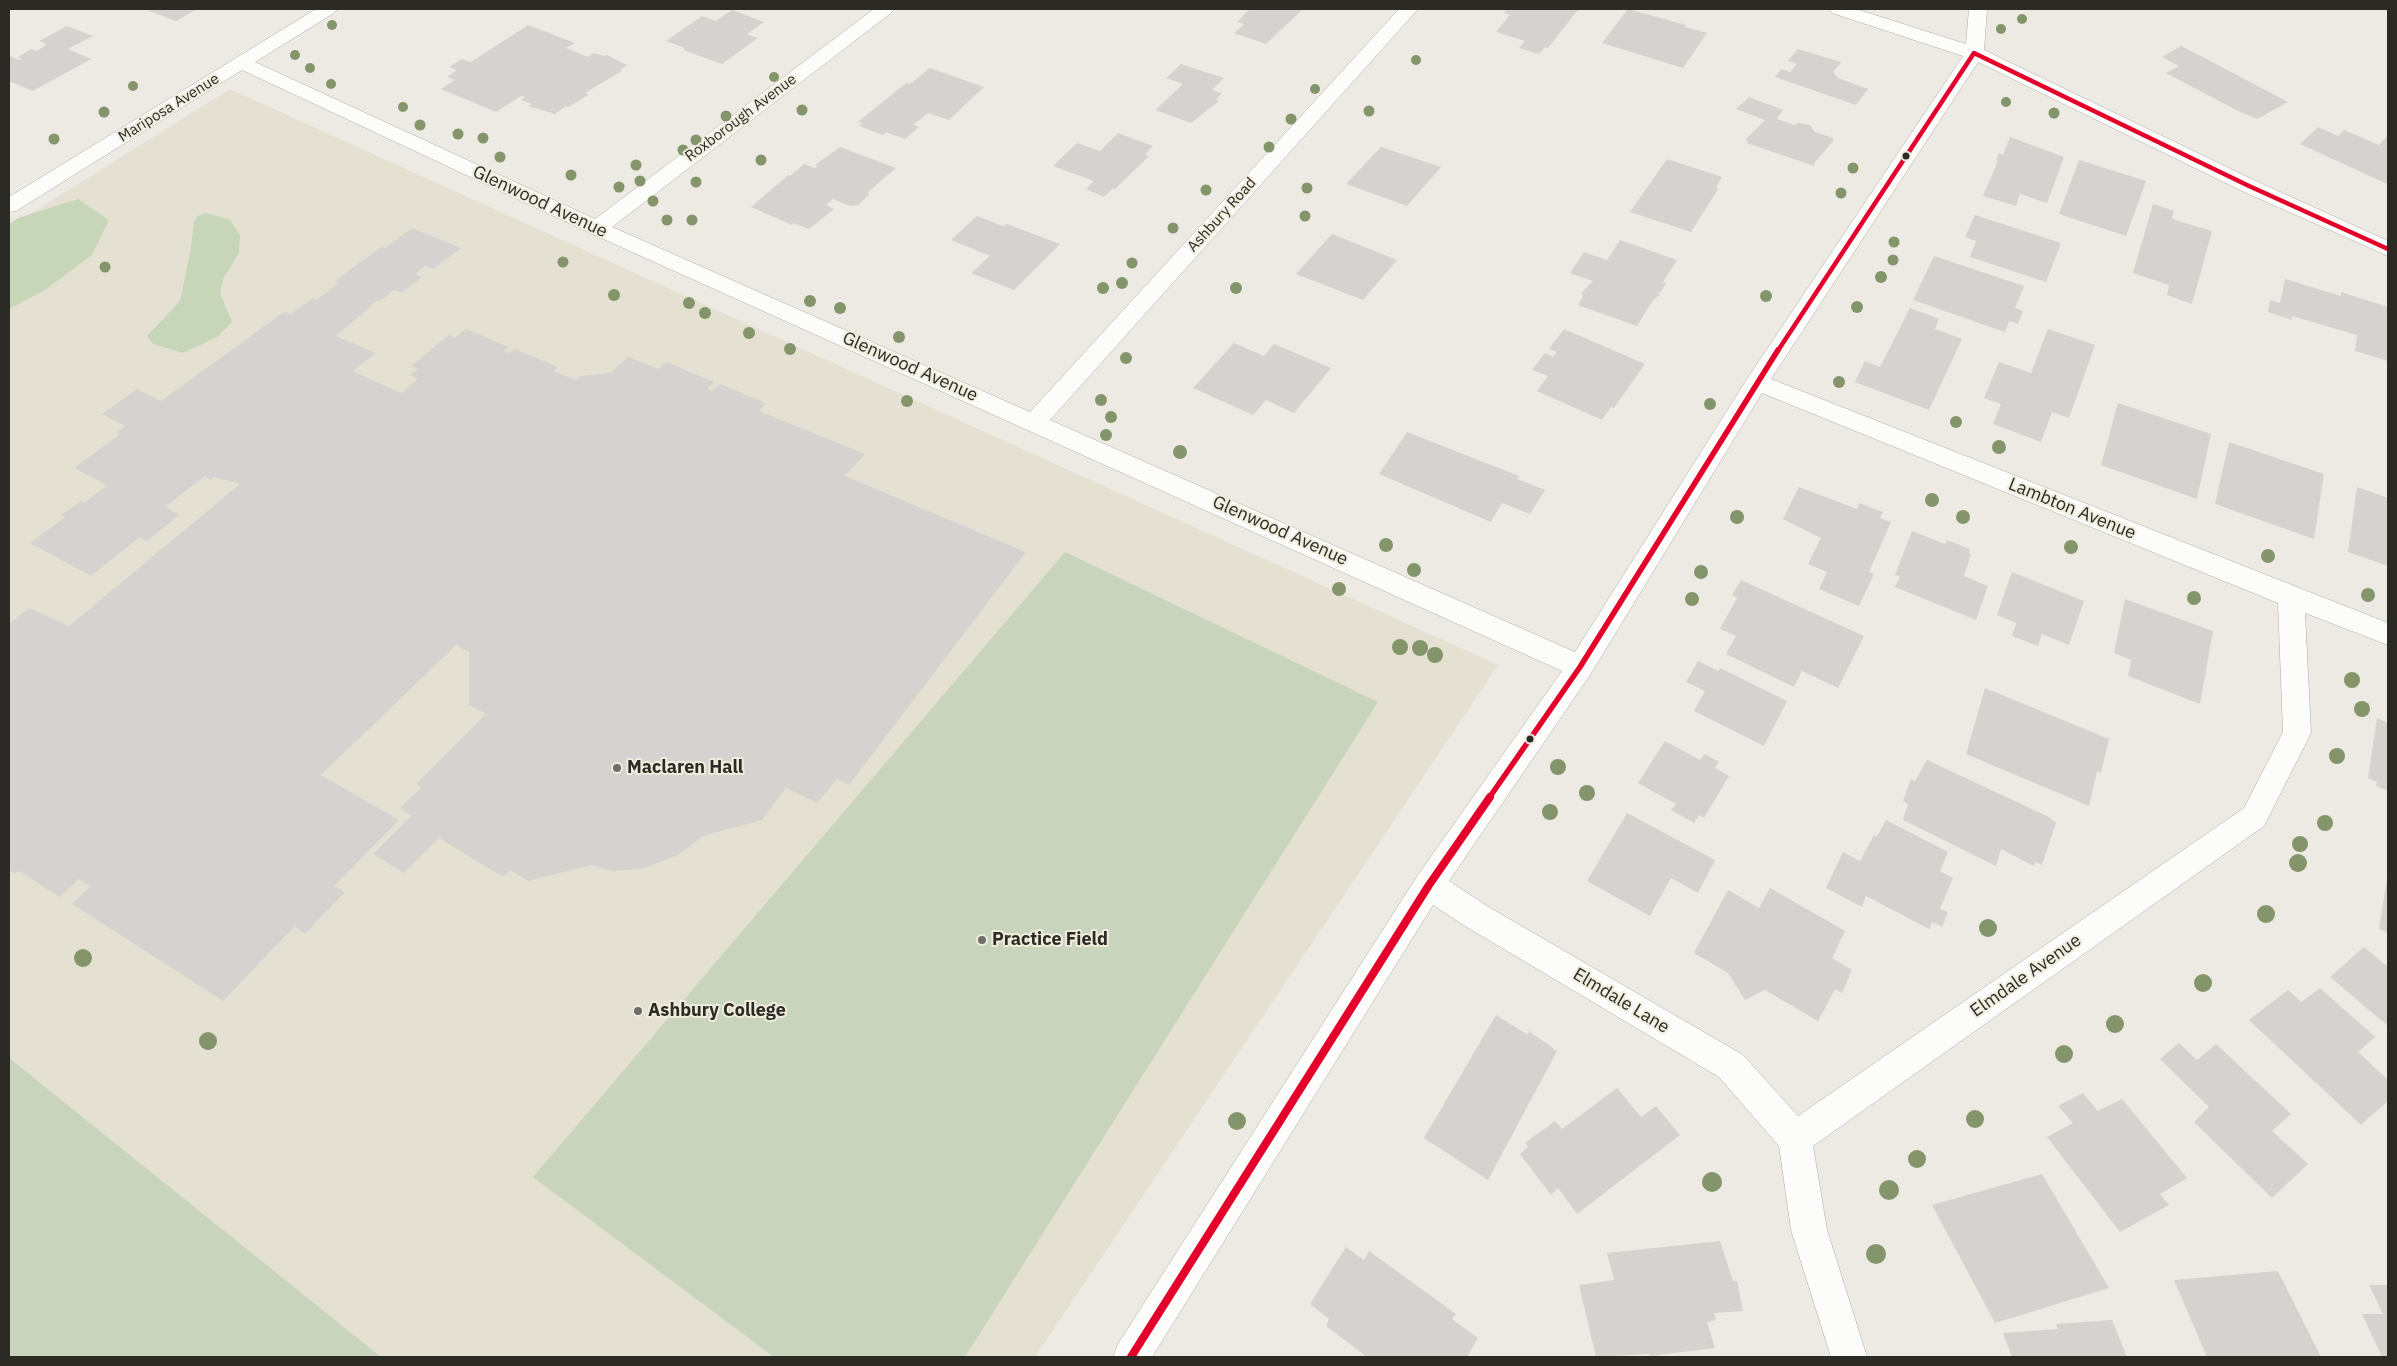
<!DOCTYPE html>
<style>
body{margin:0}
#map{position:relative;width:2397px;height:1366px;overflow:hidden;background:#eceae3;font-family:"IBM Plex Sans",sans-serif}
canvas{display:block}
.frame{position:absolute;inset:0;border:10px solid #2b2a24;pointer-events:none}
</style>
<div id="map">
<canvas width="2397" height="1366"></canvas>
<div class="frame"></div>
</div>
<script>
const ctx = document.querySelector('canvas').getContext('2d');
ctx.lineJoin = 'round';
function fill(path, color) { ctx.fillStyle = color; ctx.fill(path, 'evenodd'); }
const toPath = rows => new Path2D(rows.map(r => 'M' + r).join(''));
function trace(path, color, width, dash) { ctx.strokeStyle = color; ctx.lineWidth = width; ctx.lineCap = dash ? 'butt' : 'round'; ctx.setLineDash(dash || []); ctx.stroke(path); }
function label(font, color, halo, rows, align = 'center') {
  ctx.font = font + ' "IBM Plex Sans",sans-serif'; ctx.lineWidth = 4; ctx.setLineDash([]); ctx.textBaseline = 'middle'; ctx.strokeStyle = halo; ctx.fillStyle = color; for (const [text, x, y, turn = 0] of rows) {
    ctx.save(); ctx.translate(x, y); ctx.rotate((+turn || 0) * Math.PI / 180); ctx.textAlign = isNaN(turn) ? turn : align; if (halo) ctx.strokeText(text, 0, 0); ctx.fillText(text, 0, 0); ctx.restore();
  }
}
fill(toPath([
 [230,89,1498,665,1035,1357,9,1357,9,227]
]), '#e5e1d2');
fill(toPath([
 [1065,552,1378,702,965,1357,774,1357,533,1177],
 [9,1058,381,1357,9,1357]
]), '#c9d4bc');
fill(toPath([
 [78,199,109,220,92,255,45,290,9,309,9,224,18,218],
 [206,213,230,220,240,235,239,253,224,277,220,293,232,322,217,337,183,353,153,344,147,336,180,301,191,248,194,221,198,216]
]), '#c7d6b8');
fill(toPath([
 [144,9,197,9,176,21],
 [1250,9,1303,9,1266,44,1234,33,1244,24,1237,22],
 [1507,9,1573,9,1578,10,1548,48,1545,47,1539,54,1519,48,1525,41,1496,32,1510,15,1504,13],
 [1628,9,1686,25,1685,27,1707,33,1683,68,1602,43],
 [732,10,764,22,747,34,758,38,722,64,683,50,685,48,666,41,702,16,716,21],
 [528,25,575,43,566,48,588,57,594,53,604,56,607,55,627,65,620,70,622,71,585,93,589,94,569,107,566,106,555,114,528,106,532,104,521,100,525,97,521,96,496,112,441,89,455,80,447,77,457,70,449,67,462,59,471,62],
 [67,26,93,36,68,49,91,59,33,91,9,81,9,56,19,60,22,59,18,57,31,49,37,51,47,44,39,41],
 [2181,46,2201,56,2288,102,2257,119,2236,110,2166,73,2179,66,2162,57],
 [1798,49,1841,62,1833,72,1838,78,1868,89,1856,105,1775,77,1781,69,1790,72,1797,64,1788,61],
 [1181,64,1224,78,1212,90,1222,93,1216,100,1219,101,1191,123,1155,110,1183,84,1166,78],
 [930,68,984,87,949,120,928,113,913,125,919,127,905,139,886,132,883,135,859,126,863,123,858,122,906,83,910,84],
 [1749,97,1783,110,1777,119,1795,125,1798,123,1810,125,1815,132,1833,138,1833,141,1815,162,1814,166,1747,143,1748,141,1745,140,1765,120,1736,109],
 [2318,127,2338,136,2344,130,2379,145,2388,135,2388,182,2387,184,2300,144],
 [1118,133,1153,146,1145,155,1149,156,1115,189,1113,188,1104,197,1086,189,1094,181,1053,166,1077,143,1100,151],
 [2010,137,2064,157,2047,203,2020,194,2016,206,1983,196,1998,161,1996,161,1999,153,2003,155],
 [840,147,896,168,868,192,869,195,858,205,850,206,833,199,826,205,834,209,809,229,793,223,792,225,751,207,788,175,790,176,804,164,815,168,818,166,815,165],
 [1381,147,1441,167,1407,206,1346,184],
 [1667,159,1722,177,1716,187,1718,189,1691,232,1630,212],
 [2079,160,2146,181,2126,236,2059,214],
 [2153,204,2174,211,2172,217,2175,220,2212,231,2192,304,2167,295,2169,285,2133,273],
 [1975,215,2061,243,2046,282,1970,257,1976,241,1965,237],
 [977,216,1003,226,1007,224,1060,244,1014,290,971,273,990,256,951,240],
 [412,228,461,248,433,269,425,266,415,274,422,277,401,293,394,290,380,301,378,300,336,336,376,353,353,371,401,393,418,379,409,375,418,369,411,366,449,335,455,338,466,329,509,347,504,351,509,353,515,349,558,367,553,371,576,380,580,376,610,373,628,357,659,369,666,362,714,382,707,389,712,391,720,384,766,403,759,411,865,454,845,476,1026,552,849,785,837,779,817,803,786,788,762,820,703,836,677,856,641,869,612,871,591,865,528,881,510,870,503,877,439,838,404,873,373,854,411,816,400,808,422,787,416,784,486,714,469,705,469,652,456,645,321,775,399,820,334,886,345,892,305,934,295,926,223,1001,72,904,90,887,79,879,60,897,19,871,15,874,9,870,9,624,29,608,69,626,240,484,214,477,211,480,205,476,165,507,179,515,147,541,140,537,91,576,30,543,65,517,61,515,81,501,84,503,107,485,74,468,120,434,117,433,125,426,102,414,137,389,161,401,284,312,291,314,313,298,316,300,339,283,335,281,381,247,385,248],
 [1332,234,1397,260,1363,300,1296,274],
 [1620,240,1677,260,1663,282,1666,283,1660,293,1657,292,1659,295,1651,303,1637,326,1578,305,1583,296,1581,293,1593,281,1570,273,1584,252,1607,260],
 [1934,256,2024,286,2015,308,2023,311,2018,324,2009,321,2005,332,1913,300],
 [2285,279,2341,296,2341,292,2388,307,2388,361,2355,351,2357,335,2292,316,2292,320,2268,312,2270,300,2280,303],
 [1910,308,1939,319,1935,329,1962,339,1929,410,1855,382,1865,361,1880,367],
 [1564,329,1645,364,1614,408,1611,407,1602,420,1537,391,1548,376,1532,370,1545,353,1553,357,1557,352,1549,349],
 [2048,329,2095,345,2069,418,2052,412,2041,442,1993,424,2001,404,1984,398,1999,362,2031,373],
 [1234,343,1264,356,1274,344,1331,368,1294,413,1266,400,1253,415,1193,388],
 [2118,403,2211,434,2197,499,2101,465],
 [1407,432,1519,476,1517,479,1545,490,1530,514,1502,503,1491,522,1379,474],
 [2229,442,2324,474,2314,539,2215,504],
 [1799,487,1857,509,1859,503,1883,512,1880,518,1891,522,1869,572,1874,574,1859,606,1819,589,1827,572,1808,564,1821,538,1783,519],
 [2357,487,2388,498,2388,566,2348,552],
 [1912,531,1945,544,1947,540,1970,549,1969,553,1971,554,1964,576,1988,586,1976,620,1895,587,1900,576,1895,575],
 [2012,572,2084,601,2069,645,2042,634,2038,646,2012,636,2016,623,1997,615],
 [1741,580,1864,636,1838,688,1802,671,1794,687,1726,654,1736,636,1720,629,1737,598,1732,595],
 [2125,599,2213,631,2200,704,2128,676,2131,660,2114,653],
 [1698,661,1718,671,1720,668,1787,701,1764,746,1694,711,1705,691,1686,682],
 [1985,688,2109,739,2101,773,2097,771,2089,806,1966,754],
 [2377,718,2388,723,2388,791,2376,786,2377,782,2368,778],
 [1665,741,1700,760,1705,754,1719,762,1715,768,1729,776,1704,818,1699,815,1694,823,1671,810,1676,804,1638,783],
 [1927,760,2049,817,2056,823,2042,865,2035,862,2034,866,2001,849,1996,866,1903,820,1908,804,1903,801,1911,779,1915,781],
 [1627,813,1715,860,1698,893,1671,878,1650,916,1587,881],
 [1886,820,1948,852,1940,871,1953,878,1940,909,1948,912,1942,927,1932,922,1929,929,1866,896,1862,907,1826,888,1843,852,1860,861,1874,835,1877,837],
 [2387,878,2388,878,2388,933,2379,929],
 [1770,888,1845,931,1832,958,1852,970,1842,993,1835,989,1818,1021,1765,990,1745,1000,1728,973,1694,953,1728,890,1759,908],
 [2364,947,2388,967,2388,1026,2330,977],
 [2320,988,2375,1037,2358,1052,2388,1080,2388,1101,2361,1125,2249,1020,2288,990,2301,1002],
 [1496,1015,1528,1035,1529,1031,1557,1051,1488,1180,1424,1138],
 [2179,1043,2197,1060,2216,1044,2291,1114,2272,1131,2308,1164,2272,1198,2194,1122,2209,1107,2160,1059],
 [1617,1088,1641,1117,1656,1106,1680,1135,1577,1214,1558,1188,1551,1195,1520,1154,1528,1147,1525,1143,1555,1121,1562,1129],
 [2083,1093,2098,1111,2122,1099,2187,1178,2160,1194,2169,1205,2120,1232,2047,1137,2073,1123,2058,1106],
 [2042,1174,2109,1288,1995,1323,1932,1205],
 [1720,1241,1733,1281,1737,1281,1743,1311,1714,1313,1716,1320,1707,1322,1715,1348,1650,1356,1649,1354,1596,1357,1579,1285,1614,1280,1607,1253],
 [1346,1247,1364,1260,1369,1251,1456,1314,1452,1319,1478,1338,1467,1357,1367,1357,1326,1326,1329,1319,1310,1304],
 [2278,1271,2321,1357,2207,1357,2174,1280],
 [2369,1285,2388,1285,2388,1357,2382,1357,2362,1314,2383,1314],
 [2112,1320,2127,1357,2012,1357,2003,1333,2058,1329,2056,1324]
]), '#d5d3d0');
const minor = toPath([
 [316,9,337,9,334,13,255,62,595,219,874,9,894,9,891,13,612,227,1030,412,1399,9,1418,9,1050,420,1575,652,1749,376,1963,56,1832,13,1829,9,1856,9,1966,44,1969,9,1987,9,1984,50,2256,181,2388,241,2388,256,2242,191,1978,62,1771,379,2388,623,2388,645,2305,613,2311,733,2264,826,1813,1146,1827,1230,1867,1357,1831,1357,1791,1230,1779,1146,1719,1077,1465,926,1433,905,1152,1357,1113,1357,1118,1344,1418,875,1562,671,590,233,242,70,16,211,9,212,9,197,316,9],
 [1762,393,2278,603,2283,732,2244,808,1798,1116,1743,1055,1487,906,1449,881,1590,675,1762,393]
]);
trace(minor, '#adaca6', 1);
fill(minor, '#fcfcfb');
trace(toPath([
 [1777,352,1974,53,2249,186,2388,249]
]), '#e4002b', 4.5);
trace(toPath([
 [1489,798,1580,667,1778,350]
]), '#e4002b', 5.5);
trace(toPath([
 [1131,1357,1429,885,1490,797]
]), '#e4002b', 8);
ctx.fillStyle = '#84956b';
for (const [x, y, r] of [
 [2022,19,5],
 [332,25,5],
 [2001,29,5],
 [295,55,5],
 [1416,60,5],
 [310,68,5],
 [774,77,5],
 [331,84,5],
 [133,86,5],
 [1315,89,5],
 [2006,102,5],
 [403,107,5],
 [802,110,5.5],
 [1369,111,5.5],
 [104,112,5.5],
 [2054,113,5.5],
 [726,116,5.5],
 [1291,119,5.5],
 [420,125,5.5],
 [458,134,5.5],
 [483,138,5.5],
 [54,139,5.5],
 [696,140,5.5],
 [1269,147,5.5],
 [683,150,5.5],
 [500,157,5.5],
 [761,160,5.5],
 [636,165,5.5],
 [1853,168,5.5],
 [571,175,5.5],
 [640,181,5.5],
 [696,182,5.5],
 [619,187,5.5],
 [1307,188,5.5],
 [1206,190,5.5],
 [1841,193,5.5],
 [653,201,5.5],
 [1305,216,5.5],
 [667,220,5.5],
 [692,220,5.5],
 [1173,228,5.5],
 [1894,242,5.5],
 [1893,260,5.5],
 [563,262,5.5],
 [1132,263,5.5],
 [105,267,5.5],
 [1881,277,6],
 [1122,283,6],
 [1103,288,6],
 [1236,288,6],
 [614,295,6],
 [1766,296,6],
 [810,301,6],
 [689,303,6],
 [1857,307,6],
 [840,308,6],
 [705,313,6],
 [749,333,6],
 [899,337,6],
 [790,349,6],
 [1126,358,6],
 [1839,382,6],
 [1101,400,6],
 [907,401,6],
 [1710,404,6],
 [1111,417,6],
 [1956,422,6],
 [1106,435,6],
 [1999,447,7],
 [1180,452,7],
 [1932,500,7],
 [1737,517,7],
 [1963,517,7],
 [1386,545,7],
 [2071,547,7],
 [2268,556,7],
 [1414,570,7],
 [1701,572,7],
 [1339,589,7],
 [2368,595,7],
 [2194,598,7],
 [1692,599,7],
 [1400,647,8],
 [1420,648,8],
 [1435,655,8],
 [2352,680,8],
 [2362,709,8],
 [2337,756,8],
 [1558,767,8],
 [1587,793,8],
 [1550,812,8],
 [2325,823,8],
 [2300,844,8],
 [2298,863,9],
 [2266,914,9],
 [1988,928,9],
 [83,958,9],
 [2203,983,9],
 [2115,1024,9],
 [208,1041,9],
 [2064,1054,9],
 [1975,1119,9],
 [1237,1121,9],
 [1917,1159,9],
 [1712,1182,10],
 [1889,1190,10],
 [1876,1254,10]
]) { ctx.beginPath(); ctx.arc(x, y, r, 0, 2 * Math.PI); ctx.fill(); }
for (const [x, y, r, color] of [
 [1906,156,4.5,"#2b2a24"],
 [1530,739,4.5,"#2b2a24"],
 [617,768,5,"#6f6d67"],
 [982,940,5,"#6f6d67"],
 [638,1011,5,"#6f6d67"]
]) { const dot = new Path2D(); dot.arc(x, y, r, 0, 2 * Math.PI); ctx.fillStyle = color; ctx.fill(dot); trace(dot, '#f0eddf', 2); }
label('15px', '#2b2a24', '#f0eddf', [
 ["Mariposa Avenue",169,108,-32],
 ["Roxborough Avenue",741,118,-37],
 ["Ashbury Road",1222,215,-48]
]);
label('18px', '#2b2a24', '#f0eddf', [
 ["Glenwood Avenue",540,202,25],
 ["Glenwood Avenue",910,367,24],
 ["Lambton Avenue",2072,509,22],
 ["Glenwood Avenue",1280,531,24],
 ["Elmdale Avenue",2026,976,-35],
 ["Elmdale Lane",1621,1001,31]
]);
label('bold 18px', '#2b2a24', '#f0eddf', [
 ["Maclaren Hall",627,768],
 ["Practice Field",992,940],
 ["Ashbury College",648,1011]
], 'left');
</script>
